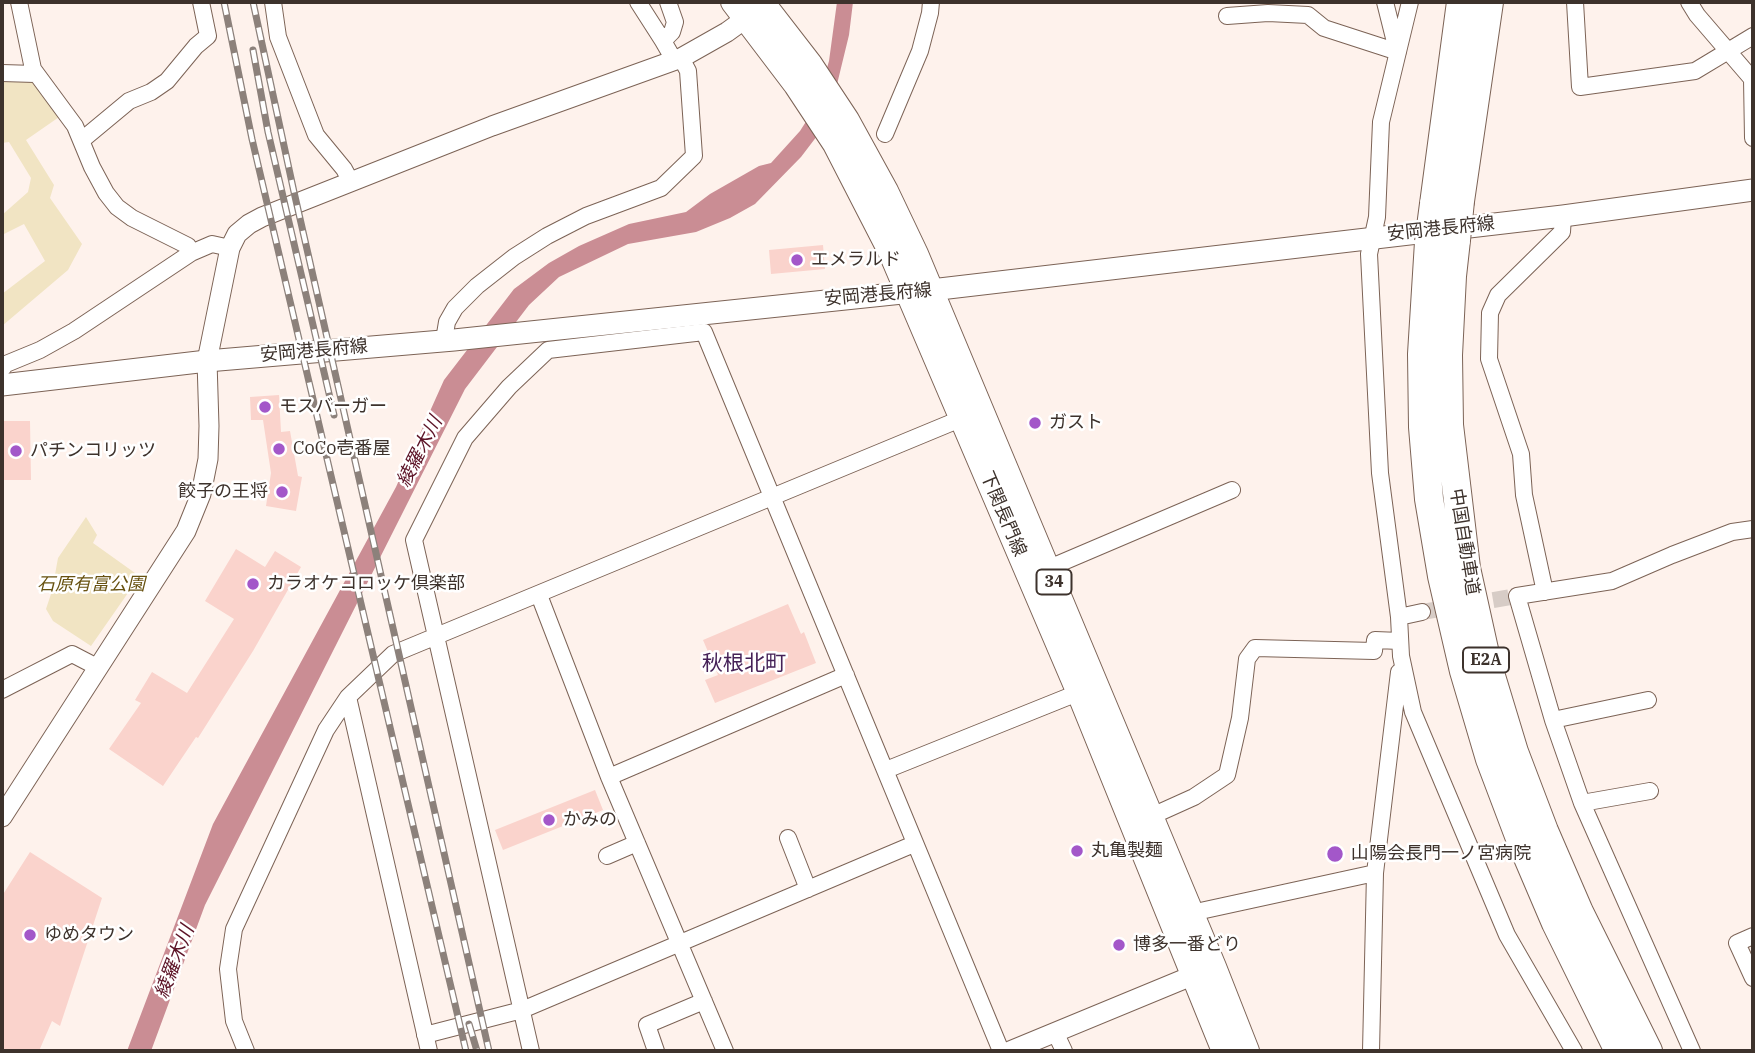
<!DOCTYPE html>
<meta charset="utf-8">
<style>
body{margin:0}
#map{position:relative;width:1755px;height:1053px;overflow:hidden;background:#fef2ec;font-family:"IBM Plex Serif",serif}
canvas{display:block}
.frame{position:absolute;inset:0;border:4px solid #3d322c;pointer-events:none}
</style>
<div id="map">
<canvas width="1755" height="1053"></canvas>
<div class="frame"></div>
</div>
<script>
const ctx = document.querySelector('canvas').getContext('2d');
ctx.lineJoin = 'round';
function fill(path, color) { ctx.fillStyle = color; ctx.fill(path, 'evenodd'); }
const toPath = rows => new Path2D(rows.map(r => 'M' + r).join(''));
function trace(path, color, width, dash) { ctx.strokeStyle = color; ctx.lineWidth = width; ctx.lineCap = dash ? 'butt' : 'round'; ctx.setLineDash(dash || []); ctx.stroke(path); }
function label(font, color, halo, rows, align = 'center') {
  ctx.font = font + ' "IBM Plex Serif","Noto Sans JP",serif'; ctx.lineWidth = 5; ctx.setLineDash([]); ctx.textBaseline = 'middle'; ctx.strokeStyle = halo; ctx.fillStyle = color; for (const [text, x, y, turn = 0] of rows) {
    ctx.save(); ctx.translate(x, y); ctx.rotate((+turn || 0) * Math.PI / 180); ctx.textAlign = isNaN(turn) ? turn : align; if (halo) ctx.strokeText(text, 0, 0); ctx.fillText(text, 0, 0); ctx.restore();
  }
}
fill(toPath([
 [2,76,33,80,62,115,26,140,54,185,50,198,82,244,68,270,2,326,2,294,45,261,24,224,2,235,2,215,28,192,31,178,9,142,2,143],
 [86,517,97,535,93,543,135,573,137,580,91,646,53,621,46,609,52,591,58,558]
]), '#f1e4c3');
fill(toPath([
 [837,2,853,2,849,35,831,109,817,136,801,157,755,204,730,218,696,232,628,244,559,277,529,305,465,389,205,905,151,1051,127,1051,213,824,396,487,444,380,514,289,549,263,579,246,629,224,686,212,710,194,759,166,771,163,800,131,816,106,829,61]
]), '#ca8d94');
fill(toPath([
 [823,245,825,269,771,274,769,250],
 [279,395,281,432,290,431,298,476,302,477,296,511,266,506,271,473,263,420,251,420,250,397],
 [2,421,30,421,31,480,2,480],
 [236,549,265,567,275,551,301,567,253,651,198,738,196,737,163,786,109,749,141,703,135,700,152,672,187,693,234,619,205,601],
 [788,604,801,634,804,632,816,663,715,703,705,680,718,675,703,640],
 [595,790,603,810,503,850,495,830],
 [30,852,102,898,60,1026,52,1021,39,1051,2,1051,2,896]
]), '#fad3cc');
trace(toPath([
 [1422,612,1517,596]
]), '#d7ccc6', 16, [16, 8]);
const minor = toPath([
 [19,2,33,69,75,126,92,167,106,193,117,207,132,218,188,246,191,253],
 [273,2,278,37,316,135,344,169,351,182],
 [638,2,663,41],
 [668,2,675,22,672,32,663,41,674,60],
 [1385,2,1397,50],
 [1410,2,1381,122,1377,217,1369,254,1380,473,1399,617,1401,656,1413,712,1507,935,1574,1051],
 [1575,2,1580,87,1695,71,1753,36],
 [1689,2,1697,15,1752,79,1753,138],
 [1227,16,1268,13,1308,15,1324,28,1398,52],
 [2,73,35,74],
 [885,134,920,51,930,13,931,2],
 [82,140,129,101,151,92,167,81,196,46,208,36,201,2],
 [444,340,447,322,455,308,477,286,514,257,547,236,586,216,661,188,694,156,688,71,681,58],
 [2,369,6,364,40,350,74,331,191,253,212,244,230,248],
 [1049,568,1232,490],
 [1545,592,1524,495,1521,454,1489,359,1490,313,1498,295,1562,232,1563,216],
 [539,595,609,777,725,1051],
 [1399,617,1422,612],
 [2,690,72,654,99,668],
 [348,697,429,1051],
 [1553,720,1648,700],
 [886,770,1085,690],
 [609,777,846,675],
 [1582,803,1650,791],
 [1143,820,1194,797,1227,775,1240,718,1247,659,1255,648,1374,651,1375,640,1400,641],
 [788,838,808,889],
 [607,856,637,843],
 [1182,915,1375,873],
 [1753,936,1737,943,1753,978],
 [1056,1034,1064,1051],
 [425,1035,522,1010,914,844],
 [246,1051,234,1021,228,969,234,929,326,730,348,697,393,654,970,415],
 [531,1051,414,540,465,438,509,387,548,350,704,332,1001,1051],
 [656,1051,647,1025,704,1001],
 [1371,1051,1375,873,1399,672],
 [1692,1051,1582,803,1553,720,1517,596,1612,581,1672,555,1732,532,1753,529]
]);
const tertiary = toPath([
 [2,817,186,531,201,494,208,459,209,426,207,361,230,248,237,234,249,224,262,217,492,126,681,58,727,32,756,11],
 [1010,1051,1206,970]
]);
const secondary = toPath([
 [2,385,207,361,454,340,931,290,1563,216,1753,190]
]);
const primary = toPath([
 [733,2,796,85,835,144,890,251,1079,693,1224,1051],
 [762,2,810,64,847,120,886,191,916,254,1214,967,1247,1051]
]);
const motorway = toPath([
 [1460,201,1489,2],
 [1434,204,1461,2],
 [1456,240,1452,276,1448,355,1449,425,1466,568,1487,663,1514,752,1544,831,1579,912,1648,1051],
 [1429,242,1422,354,1423,427,1429,499,1442,576,1464,671,1490,759,1521,841,1556,923,1619,1051]
]);
trace(minor, '#7c6356', 18);
trace(tertiary, '#7c6356', 21);
trace(secondary, '#7c6356', 23);
trace(primary, '#7c6356', 26);
trace(motorway, '#7c6356', 30);
trace(minor, '#fff', 16);
trace(tertiary, '#fff', 19);
trace(secondary, '#fff', 21);
trace(primary, '#fff', 24);
trace(motorway, '#fff', 28);
const rail = toPath([
 [224,2,252,139,466,1051],
 [253,2,294,192,489,1051],
 [253,50,268,132,334,415],
 [469,1024,477,1051]
]);
trace(rail, '#8c817b', 7);
trace(rail, '#fff', 4.5, [13]);
const motorwayBridge = toPath([
 [1456,240,1460,201],
 [1429,242,1434,204]
]);
trace(motorwayBridge, '#7c6356', 30, []);
trace(motorwayBridge, '#fff', 28);
for (const [x, y, r, color] of [
 [797,260,7,"#a357c9"],
 [265,407,7,"#a357c9"],
 [1035,423,7,"#a357c9"],
 [279,449,7,"#a357c9"],
 [16,451,7,"#a357c9"],
 [282,492,7,"#a357c9"],
 [253,584,7,"#a357c9"],
 [549,820,7,"#a357c9"],
 [1077,851,7,"#a357c9"],
 [1335,854,9,"#a357c9"],
 [30,935,7,"#a357c9"],
 [1119,945,7,"#a357c9"]
]) { const dot = new Path2D(); dot.arc(x, y, r, 0, 2 * Math.PI); ctx.fillStyle = color; ctx.fill(dot); trace(dot, '#fff', 2.5); }
for (const [x, y, w] of [
 [1054,582,35],
 [1486,660,46]
]) { const box = new Path2D(); box.roundRect(x - w / 2, y - 12.5, w, 25, 5); ctx.fillStyle = '#fff'; ctx.fill(box); trace(box, '#3d322c', 2); }
label('bold 16px', '#3d322c', null, [
 ["34",1054,582],
 ["E2A",1486,660]
]);
label('18px', '#3d322c', '#fff', [
 ["安岡港長府線",1441,229,-6],
 ["安岡港長府線",878,295,-5],
 ["安岡港長府線",314,351,-5],
 ["下関長門線",1003,514,67],
 ["中国自動車道",1464,542,81]
]);
label('18px', '#3d322c', '#fff', [
 ["エメラルド",811,260],
 ["モスバーガー",279,407],
 ["ガスト",1049,423],
 ["CoCo壱番屋",293,449],
 ["パチンコリッツ",30,451],
 ["餃子の王将",268,492,"right"],
 ["カラオケコロッケ倶楽部",267,584],
 ["かみの",563,820],
 ["丸亀製麺",1091,851],
 ["山陽会長門一ノ宮病院",1351,854],
 ["ゆめタウン",44,935],
 ["博多一番どり",1133,945]
], 'left');
label('italic 18px', '#685211', '#fff', [
 ["石原有富公園",91,585]
]);
label('italic 19px', '#5c1326', '#fff', [
 ["綾羅木川",420,452,-63],
 ["綾羅木川",175,962,-69]
]);
label('21px', '#452157', '#fff', [
 ["秋根北町",744,664]
]);
</script>
